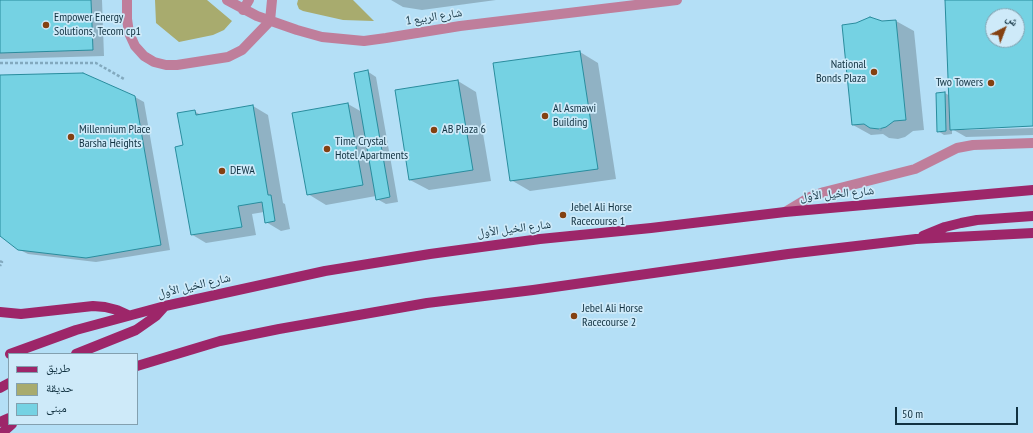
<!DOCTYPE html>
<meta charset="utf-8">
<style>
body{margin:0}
#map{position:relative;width:1033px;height:433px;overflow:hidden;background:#b4dff6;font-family:"PT Sans Narrow","Noto Naskh Arabic",sans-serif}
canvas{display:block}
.legend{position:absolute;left:8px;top:353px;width:130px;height:72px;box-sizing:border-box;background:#ceeaf9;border:1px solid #83a0af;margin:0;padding:5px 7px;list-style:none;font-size:12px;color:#123241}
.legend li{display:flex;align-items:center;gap:8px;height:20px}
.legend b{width:20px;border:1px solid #83a0af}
.north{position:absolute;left:985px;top:8px;width:40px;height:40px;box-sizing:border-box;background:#ceeaf9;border:1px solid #83a0af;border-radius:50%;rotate:42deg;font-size:11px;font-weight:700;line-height:16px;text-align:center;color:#123241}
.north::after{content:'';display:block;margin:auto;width:14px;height:18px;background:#844111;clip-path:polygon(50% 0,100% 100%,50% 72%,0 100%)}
.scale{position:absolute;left:895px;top:407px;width:123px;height:18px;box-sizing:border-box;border:2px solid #123241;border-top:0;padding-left:5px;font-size:12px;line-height:14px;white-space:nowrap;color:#123241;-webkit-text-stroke:3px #ceeaf9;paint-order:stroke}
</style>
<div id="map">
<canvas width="1033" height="433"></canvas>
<ul class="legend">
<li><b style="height:5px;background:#9d2669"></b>طريق</li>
<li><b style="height:11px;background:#a8ab6e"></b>حديقة</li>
<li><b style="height:11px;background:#75d2e3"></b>مبنى</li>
</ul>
<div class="north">ش</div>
<div class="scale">50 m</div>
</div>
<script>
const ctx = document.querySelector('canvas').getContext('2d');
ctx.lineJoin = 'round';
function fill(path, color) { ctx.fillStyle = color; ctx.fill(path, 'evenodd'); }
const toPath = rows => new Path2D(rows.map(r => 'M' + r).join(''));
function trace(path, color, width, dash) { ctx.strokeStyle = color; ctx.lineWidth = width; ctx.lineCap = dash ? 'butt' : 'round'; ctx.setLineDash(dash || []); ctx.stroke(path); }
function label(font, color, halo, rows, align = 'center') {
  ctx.font = font + ' "PT Sans Narrow","Noto Naskh Arabic",sans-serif'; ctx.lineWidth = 3.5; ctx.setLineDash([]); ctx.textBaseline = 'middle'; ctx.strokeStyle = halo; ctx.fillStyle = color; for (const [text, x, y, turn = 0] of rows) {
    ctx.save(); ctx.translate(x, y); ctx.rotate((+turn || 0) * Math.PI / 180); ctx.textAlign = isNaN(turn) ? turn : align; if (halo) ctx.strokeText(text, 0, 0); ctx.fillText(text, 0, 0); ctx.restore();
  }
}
fill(toPath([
 [155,0,207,0,232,21,224,30,213,35,179,42,156,23],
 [298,0,353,0,374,21,343,20,303,11,299,9,297,4]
]), '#a8ab6e');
fill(toPath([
 [0,0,102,0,104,56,0,59],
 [391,0,496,0,422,10,403,7],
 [946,0,1033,0,1033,126,964,128,964,130,1033,128,1033,135,966,137,952,129,952,134,944,135,938,131,945,93,950,96],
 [993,16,1017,16,1017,40,993,40],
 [896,21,914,31,924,130,913,131,905,137,898,139,889,138,883,134,871,135,853,125,882,22],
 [580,52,598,63,616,179,530,191,511,180],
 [367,71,376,77,398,202,386,204,377,199,376,196,326,205,308,194,348,104,362,112],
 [0,76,135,97,144,102,170,250,96,262,28,254,18,249,0,234],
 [458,81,476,92,491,181,429,190,410,180],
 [253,106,268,115,283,203,285,204,290,229,281,231,266,222,264,212,252,214,256,235,206,243,191,234,184,146,194,111,201,115]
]), '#0003');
const building = toPath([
 [0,0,91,0,93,50,0,53,0,0],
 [945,0,1033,0,1033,126,950,130,945,0],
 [993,16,1017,16,1017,40,993,40,993,16],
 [870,17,882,21,896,20,906,120,894,121,886,127,879,129,870,128,864,124,852,125,842,25,856,23,870,17],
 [580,51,598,169,510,181,493,63,580,51],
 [368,70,390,197,376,200,354,73,368,70],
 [83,73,135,96,161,245,86,258,18,250,0,236,0,75,83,73],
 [458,80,473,170,409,180,395,90,458,80],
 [945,92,946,131,937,132,936,93,945,92],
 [348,103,363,185,307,195,292,113,348,103],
 [253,105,268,195,271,195,275,221,265,223,262,202,238,206,242,227,191,235,175,147,183,145,177,113,195,110,196,115,253,105]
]);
fill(building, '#75d2e3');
trace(building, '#298c9d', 1);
trace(toPath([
 [0,63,96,63,124,79],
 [879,129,883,131],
 [0,261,2,262,0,266]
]), '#82a9be', 2.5, [3, 2]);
trace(toPath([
 [127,0,127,19,129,33,135,46,144,56,154,62,166,65,177,65,228,57,242,50,270,21,272,0],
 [227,0,257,16,297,30,322,37,364,41,386,38,460,26,677,0],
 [243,10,249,0],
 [785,212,810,197,824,192,915,169,957,148,973,145,1033,143]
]), '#bf7e9b', 10);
trace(toPath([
 [923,236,945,227,961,223,977,220,1033,216],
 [0,312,21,314,93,306,105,307,117,310,128,315],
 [10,354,76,330,165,306,325,271,430,254,540,239,651,228,785,212,1033,190],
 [76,354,136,330,156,316,165,306],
 [137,366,220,341,279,329,427,303,533,290,788,254,916,239,1033,233],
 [0,388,9,383],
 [0,422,9,418],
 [2,433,12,424]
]), '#9d2669', 10);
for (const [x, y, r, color] of [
 [46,25,4,"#844111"],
 [874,72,4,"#844111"],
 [991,83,4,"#844111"],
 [545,116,4,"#844111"],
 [434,130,4,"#844111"],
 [71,137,4,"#844111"],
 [327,149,4,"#844111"],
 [222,171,4,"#844111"],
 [563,215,4,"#844111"],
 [574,316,4,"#844111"]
]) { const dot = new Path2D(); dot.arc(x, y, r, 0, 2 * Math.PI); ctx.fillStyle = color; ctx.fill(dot); trace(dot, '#ceeaf9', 1.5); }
label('12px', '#123241', '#ceeaf9', [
 ["شارع الربيع 1",434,17,-9],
 ["شارع الخيل الأول",837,194,-5],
 ["شارع الخيل الأول",514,229,-7],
 ["شارع الخيل الأول",194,286,-13]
]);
label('12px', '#123241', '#ceeaf9', [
 ["Empower Energy",54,18],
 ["Solutions, Tecom cp1",54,32],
 ["National",866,65,"right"],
 ["Bonds Plaza",866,79,"right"],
 ["Two Towers",983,83,"right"],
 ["Al Asmawi",553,109],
 ["Building",553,123],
 ["Millennium Place",79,130],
 ["Barsha Heights",79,144],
 ["AB Plaza 6",442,130],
 ["Time Crystal",335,142],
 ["Hotel Apartments",335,156],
 ["DEWA",230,171],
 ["Jebel Ali Horse",571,208],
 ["Racecourse 1",571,222],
 ["Jebel Ali Horse",582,309],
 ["Racecourse 2",582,323]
], 'left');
</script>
